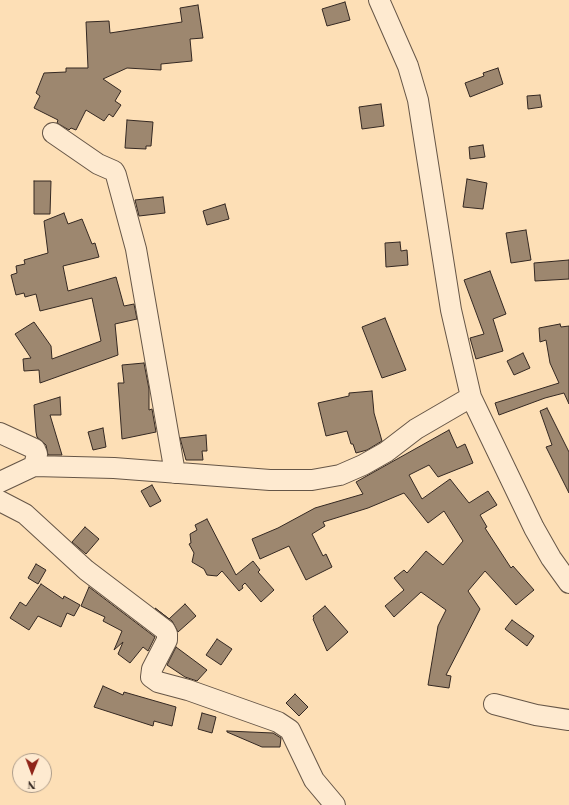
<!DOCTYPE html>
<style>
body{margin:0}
#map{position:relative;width:569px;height:805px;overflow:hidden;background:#fddfb6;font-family:"Libre Bodoni",serif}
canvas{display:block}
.north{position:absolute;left:12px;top:753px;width:40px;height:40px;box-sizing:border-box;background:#feead0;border:1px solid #ad9c8a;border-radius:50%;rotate:181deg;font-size:11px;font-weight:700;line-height:16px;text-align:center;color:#342822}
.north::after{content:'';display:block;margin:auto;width:14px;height:18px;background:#8f2418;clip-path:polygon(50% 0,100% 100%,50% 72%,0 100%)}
</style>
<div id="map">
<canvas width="569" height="805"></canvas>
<div class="north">N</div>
</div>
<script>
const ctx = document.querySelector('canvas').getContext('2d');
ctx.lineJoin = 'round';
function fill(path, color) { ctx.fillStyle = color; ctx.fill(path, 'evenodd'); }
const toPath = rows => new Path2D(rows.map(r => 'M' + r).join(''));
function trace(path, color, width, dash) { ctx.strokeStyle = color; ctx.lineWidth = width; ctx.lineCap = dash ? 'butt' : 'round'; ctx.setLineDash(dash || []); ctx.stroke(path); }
const building = toPath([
 [345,2,350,20,327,26,322,9,345,2],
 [198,5,203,38,190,39,192,61,161,64,161,70,127,68,103,79,121,91,115,101,121,105,113,117,109,114,104,121,86,110,76,130,71,128,69,130,57,123,58,120,34,108,40,96,36,93,44,73,66,72,66,68,88,68,86,22,109,21,110,33,182,22,180,8,198,5],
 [498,68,503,84,470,97,465,83,484,76,483,73,498,68],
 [540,95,542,107,528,109,527,96,540,95],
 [381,104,384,126,362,129,359,107,381,104],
 [127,120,153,122,151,146,146,146,146,149,125,148,127,120],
 [483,145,485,157,470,159,469,147,483,145],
 [467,179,487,183,483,209,463,207,467,179],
 [34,181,51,181,50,214,34,214,34,181],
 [163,197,165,213,139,216,135,200,163,197],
 [225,204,229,219,207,225,203,211,225,204],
 [64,213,68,224,82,219,92,244,95,243,99,257,63,266,68,291,116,277,124,306,134,304,137,319,115,324,118,355,40,383,39,370,24,371,23,359,31,358,15,334,34,322,51,346,52,359,101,341,92,298,40,311,36,294,25,297,24,293,16,295,11,275,17,273,16,266,25,264,24,260,48,253,44,221,64,213],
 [526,230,531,260,511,263,506,233,526,230],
 [400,242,401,251,407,250,408,265,386,267,385,243,400,242],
 [569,260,569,279,535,281,534,263,569,260],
 [490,271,506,314,493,319,503,351,476,359,470,338,484,334,464,280,490,271],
 [385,318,406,370,382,378,362,327,385,318],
 [560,324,561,327,569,326,569,404,564,393,545,398,499,415,495,403,559,383,550,363,546,340,540,342,539,328,560,324],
 [523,353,530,368,514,375,507,361,523,353],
 [144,363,149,389,149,410,152,409,156,432,122,439,118,383,124,383,122,365,144,363],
 [372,391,374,413,382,441,367,450,356,453,353,444,351,444,347,431,326,436,318,403,349,396,349,393,372,391],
 [60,397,61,415,50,415,62,455,48,455,46,445,37,437,36,432,34,405,60,397],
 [547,408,569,452,569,493,546,447,552,445,540,411,547,408],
 [103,428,106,447,93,450,88,432,103,428],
 [449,430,457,448,465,444,473,463,438,477,429,465,409,475,422,499,450,479,469,503,488,491,497,505,480,515,487,527,485,528,511,568,513,566,534,590,516,605,485,571,468,591,480,609,446,675,451,676,449,688,428,685,438,626,446,610,421,592,394,617,385,606,404,590,394,578,404,570,407,573,426,551,443,565,463,541,444,511,428,523,404,493,368,508,323,522,325,526,312,534,323,556,326,554,332,567,306,580,289,546,260,559,252,539,278,528,315,508,363,494,356,482,449,430],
 [206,435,207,451,202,451,203,460,186,460,180,438,206,435],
 [152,485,161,501,150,507,141,491,152,485],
 [207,519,236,575,253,561,260,570,258,572,274,590,261,602,245,583,242,586,243,588,239,591,222,571,217,576,207,575,204,569,192,562,194,553,189,544,191,543,190,534,197,530,195,525,207,519],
 [85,527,99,539,86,554,72,542,85,527],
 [36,564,46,570,38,584,28,578,36,564],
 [41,584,63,599,64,596,80,605,74,616,67,613,61,627,38,616,29,630,10,618,20,602,26,606,41,584],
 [89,587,155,637,148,651,143,647,130,663,118,654,123,642,114,650,122,631,103,621,105,617,81,606,89,587],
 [185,604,196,616,178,632,172,621,155,608,169,619,185,604],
 [325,606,348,632,327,651,313,619,314,618,313,616,325,606],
 [512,620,534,636,527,646,505,629,512,620],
 [217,639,232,649,221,665,206,655,217,639],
 [176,647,207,670,197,681,185,677,167,665,176,647],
 [103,686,123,695,124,692,176,707,172,726,154,721,153,726,94,707,103,686],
 [295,694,308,707,299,716,286,703,295,694],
 [202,713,216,717,212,733,198,729,202,713],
 [227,731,273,733,281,738,280,747,262,747,227,732,227,731]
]);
fill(building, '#9d876f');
trace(building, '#342822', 1);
const minor = toPath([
 [379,0,408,66,418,100,451,310,471,397,534,528,551,558,569,583],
 [53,133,98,164,114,171,116,175,136,249,175,473],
 [0,433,35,449,37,454,34,466,0,482],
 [34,466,114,468,270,480,312,480,340,475,363,465,386,452,416,429,471,397],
 [0,501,25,514,86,570,165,630,167,634,167,640,152,669,151,677,158,682,188,690,278,722,290,730,314,780,335,805],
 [494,704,536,715,569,720]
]);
trace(minor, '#665647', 22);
trace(minor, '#feead0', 20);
</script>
